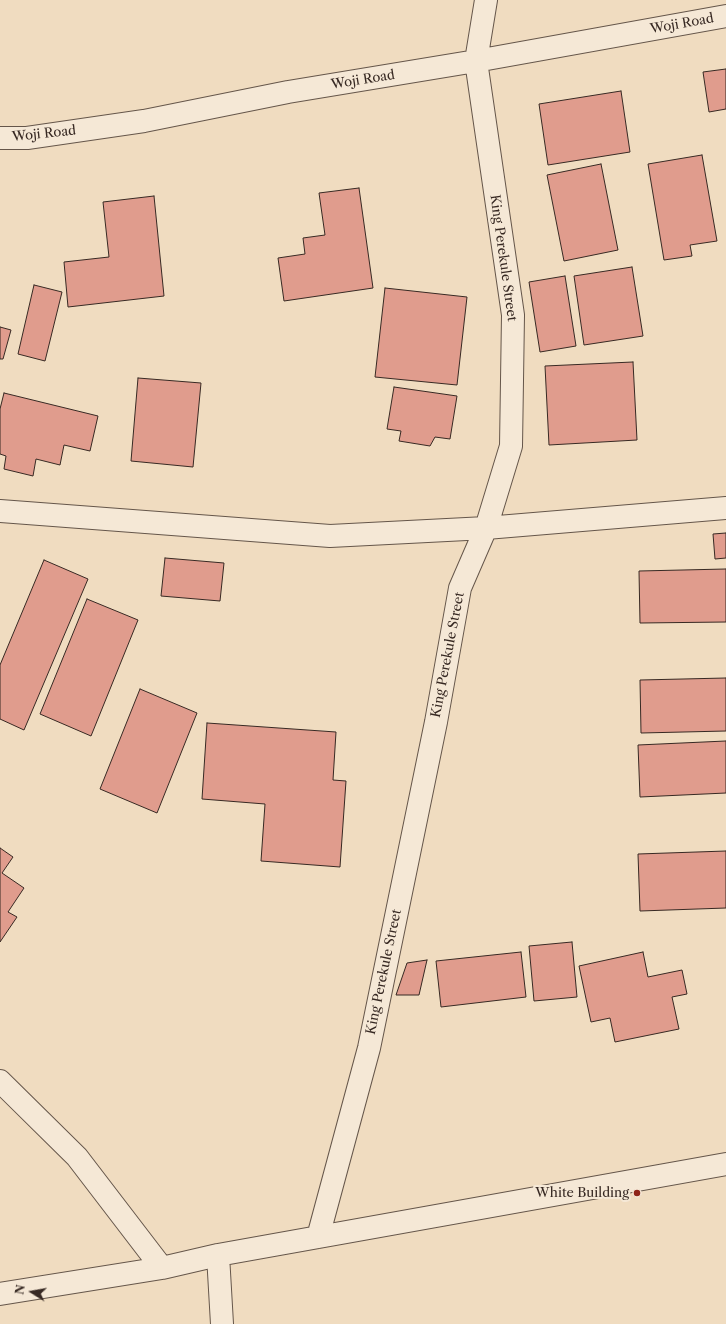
<!DOCTYPE html>
<style>
body{margin:0}
#map{position:relative;width:726px;height:1324px;overflow:hidden;background:#f0dcc0;font-family:"Libre Caslon Text",serif}
canvas{display:block}
.north{position:absolute;left:12px;top:1272px;width:40px;height:40px;-webkit-text-stroke:3px #f5e8d6;paint-order:stroke;rotate:281deg;font-size:11px;font-weight:700;line-height:16px;text-align:center;color:#372923}
.north::after{content:'';display:block;margin:auto;width:14px;height:18px;background:#372923;clip-path:polygon(50% 0,100% 100%,50% 72%,0 100%)}
</style>
<div id="map">
<canvas width="726" height="1324"></canvas>
<div class="north">N</div>
</div>
<script>
const ctx = document.querySelector('canvas').getContext('2d');
ctx.lineJoin = 'round';
function fill(path, color) { ctx.fillStyle = color; ctx.fill(path, 'evenodd'); }
const toPath = rows => new Path2D(rows.map(r => 'M' + r).join(''));
function trace(path, color, width, dash) { ctx.strokeStyle = color; ctx.lineWidth = width; ctx.lineCap = dash ? 'butt' : 'round'; ctx.setLineDash(dash || []); ctx.stroke(path); }
function label(font, color, halo, rows, align = 'center') {
  ctx.font = font + ' "Libre Caslon Text",serif'; ctx.lineWidth = 4; ctx.setLineDash([]); ctx.textBaseline = 'middle'; ctx.strokeStyle = halo; ctx.fillStyle = color; for (const [text, x, y, turn = 0] of rows) {
    ctx.save(); ctx.translate(x, y); ctx.rotate((+turn || 0) * Math.PI / 180); ctx.textAlign = isNaN(turn) ? turn : align; if (halo) ctx.strokeText(text, 0, 0); ctx.fillText(text, 0, 0); ctx.restore();
  }
}
const building = toPath([
 [726,69,726,109,709,112,703,72,726,69],
 [621,91,630,152,548,165,539,104,621,91],
 [702,155,717,241,690,245,692,256,664,260,648,164,702,155],
 [601,164,618,250,564,261,547,175,601,164],
 [359,188,373,288,284,301,278,258,305,254,303,238,325,235,319,193,359,188],
 [154,196,164,296,68,307,64,262,109,257,103,202,154,196],
 [632,267,643,336,584,345,574,276,632,267],
 [565,276,576,346,540,352,529,282,565,276],
 [34,285,62,292,45,361,18,354,34,285],
 [385,288,467,297,457,385,375,377,385,288],
 [0,327,11,330,3,359,0,359,0,327],
 [633,362,637,440,549,445,545,366,633,362],
 [138,378,201,383,193,467,131,461,138,378],
 [394,387,457,396,450,439,435,437,430,446,399,441,401,431,387,429,394,387],
 [4,393,98,416,90,451,64,445,60,465,36,459,33,476,4,469,6,456,0,454,0,409,4,393],
 [726,533,726,558,715,559,713,534,726,533],
 [165,558,224,563,220,601,161,596,165,558],
 [44,560,88,579,24,730,0,719,0,665,44,560],
 [726,569,726,622,640,623,639,571,726,569],
 [87,599,138,620,91,736,40,714,87,599],
 [726,678,726,731,641,733,640,680,726,678],
 [140,689,197,713,157,813,100,789,140,689],
 [207,723,336,732,333,780,346,781,340,867,261,861,265,804,202,799,207,723],
 [726,741,726,793,640,797,638,745,726,741],
 [0,848,13,857,2,873,24,888,8,912,17,917,0,942,0,848],
 [726,851,726,908,640,911,638,854,726,851],
 [572,942,577,997,534,1001,529,946,572,942],
 [521,952,526,997,441,1007,436,961,521,952],
 [643,952,648,977,682,970,687,994,672,997,679,1029,615,1042,610,1018,591,1022,579,966,643,952],
 [427,960,419,995,396,995,407,963,427,960]
]);
fill(building, '#e09c8d');
trace(building, '#372923', 1);
const minor = toPath([
 [0,138,27,138,144,121,288,92,476,61,726,16],
 [0,511,330,536,486,528,726,508],
 [0,1081,77,1157,162,1268],
 [318,1237,369,1048,436,722,460,588,486,528,511,446,513,315,476,61,486,0],
 [218,1255,222,1324],
 [0,1294,162,1268,218,1255,726,1164]
]);
trace(minor, '#65564a', 24);
trace(minor, '#f5e8d6', 22);
for (const [x, y, r, color] of [
 [637,1193,4,"#8f2418"]
]) { const dot = new Path2D(); dot.arc(x, y, r, 0, 2 * Math.PI); ctx.fillStyle = color; ctx.fill(dot); trace(dot, '#f5e8d6', 1.5); }
label('13px', '#372923', '#f5e8d6', [
 ["Woji Road",682,24,-10],
 ["Woji Road",363,80,-9],
 ["Woji Road",44,134,-6],
 ["King Perekule Street",503,258,82],
 ["King Perekule Street",448,655,-79],
 ["King Perekule Street",384,972,-78]
]);
label('13px', '#372923', '#f5e8d6', [
 ["White Building",629,1193]
], 'right');
</script>
